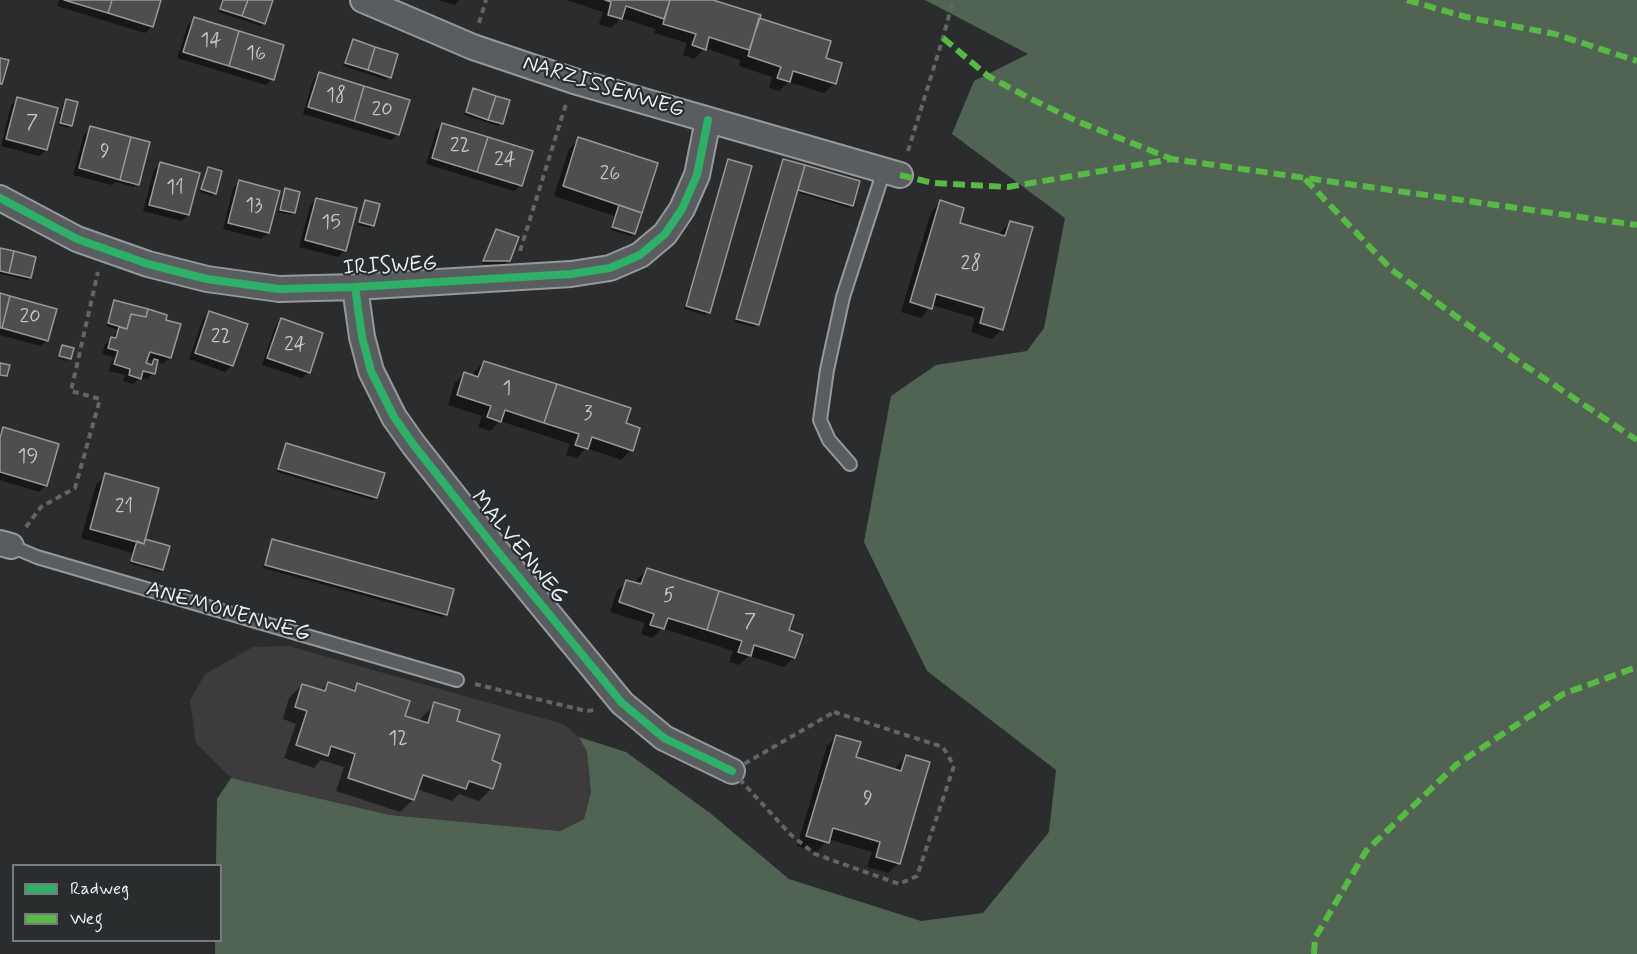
<!DOCTYPE html>
<style>
body{margin:0}
#map{position:relative;width:1637px;height:954px;overflow:hidden;background:#2b2c2d;font-family:Mynerve,sans-serif}
canvas{display:block}
.legend{position:absolute;left:12px;top:864px;width:210px;height:78px;box-sizing:border-box;background:#2a2d2e;border:2px solid #767b7f;margin:0;padding:8px 10px;list-style:none;font-size:18px;color:#e8f1f8}
.legend li{display:flex;align-items:center;gap:12px;height:30px}
.legend b{width:30px;border:2px solid #767b7f}
</style>
<div id="map">
<canvas width="1637" height="954"></canvas>
<ul class="legend">
<li><b style="height:8px;background:#2db169"></b>Radweg</li>
<li><b style="height:8px;background:#58b947"></b>Weg</li>
</ul>
</div>
<script>
const ctx = document.querySelector('canvas').getContext('2d');
ctx.lineJoin = 'round';
function fill(path, color) { ctx.fillStyle = color; ctx.fill(path, 'evenodd'); }
const toPath = rows => new Path2D(rows.map(r => 'M' + r).join(''));
function trace(path, color, width, dash) { ctx.strokeStyle = color; ctx.lineWidth = width; ctx.lineCap = dash ? 'butt' : 'round'; ctx.setLineDash(dash || []); ctx.stroke(path); }
function label(font, color, halo, rows, align = 'center') {
  ctx.font = font + ' Mynerve,sans-serif'; ctx.lineWidth = 4.5; ctx.setLineDash([]); ctx.textBaseline = 'middle'; ctx.strokeStyle = halo; ctx.fillStyle = color; for (const [text, x, y, turn = 0] of rows) {
    ctx.save(); ctx.translate(x, y); ctx.rotate((+turn || 0) * Math.PI / 180); ctx.textAlign = isNaN(turn) ? turn : align; if (halo) ctx.strokeText(text, 0, 0); ctx.fillText(text, 0, 0); ctx.restore();
  }
}
fill(toPath([
 [289,646,563,724,579,737,587,752,591,792,584,819,560,831,390,815,231,778,196,743,190,700,205,674,253,647]
]), '#3d3b3c');
fill(toPath([
 [925,0,1637,0,1637,954,215,954,215,941,220,940,220,866,216,865,217,799,231,778,390,815,560,831,584,819,591,792,587,752,579,737,626,752,710,813,789,879,921,921,983,913,1049,832,1056,770,927,671,864,542,891,396,936,365,1027,351,1044,328,1065,218,952,134,974,81,1028,54]
]), '#516352');
fill(toPath([
 [59,0,160,0,152,26,145,33,57,6],
 [222,0,269,0,264,23,261,26,218,12],
 [438,0,459,0,455,5],
 [567,0,709,0,758,19,824,59,840,64,834,84,824,93,788,82,779,91,769,88,772,77,739,66,740,60,705,48,694,59,683,55,687,43,654,33,656,29,621,18,611,28,599,24,603,12],
 [194,19,272,79,266,85,177,58,188,25],
 [353,41,389,77,387,80,343,66,350,43],
 [319,74,398,134,391,140,303,114,313,80],
 [474,90,501,123,498,126,464,115,471,93],
 [17,99,46,150,39,156,1,146,11,105],
 [66,101,71,125,68,128,58,125,63,103],
 [443,125,521,185,514,191,426,164,436,131],
 [91,128,137,184,134,187,115,182,112,185,73,175,84,134],
 [579,139,656,164,634,234,631,236,610,230,614,216,554,196,569,149],
 [784,160,858,182,852,205,849,208,796,192,757,325,754,327,734,322,781,163],
 [728,161,708,312,705,315,684,309,726,164],
 [160,164,188,215,182,221,143,211,154,170],
 [208,169,215,193,212,196,200,192,205,172],
 [240,182,268,233,261,239,223,229,233,188],
 [286,190,293,213,291,215,278,212,283,193],
 [316,199,345,250,338,257,299,247,310,206],
 [365,202,372,226,370,228,357,225,363,205],
 [940,202,958,224,999,236,1001,232,1010,222,1002,329,992,339,971,332,975,318,932,305,921,318,901,312,931,212],
 [496,231,508,260,505,264,482,264],
 [0,250,30,278,27,280,0,274],
 [0,295,47,340,41,346,0,335],
 [115,301,170,357,163,364,156,362,153,373,147,379,140,378,133,384,123,381,125,375,109,371,113,357,102,354,105,345,118,330,106,326,112,304],
 [146,359,154,361,149,365,145,364],
 [210,312,232,365,225,372,189,359,203,319],
 [281,320,309,372,302,378,262,365,275,327],
 [62,347,70,358,67,361,57,358],
 [484,362,624,424,631,450,621,460,586,448,577,458,566,455,570,444,500,421,490,431,478,427,482,416,448,405,454,384,464,374,473,377,474,372],
 [3,429,46,485,39,492,0,480,0,433],
 [286,445,376,497,373,500,277,472,283,448],
 [105,475,142,545,162,569,159,572,129,563,132,553,81,538,96,485],
 [272,541,452,590,445,615,442,617,263,568,270,544],
 [647,570,787,631,794,657,784,667,749,656,739,665,729,662,733,651,662,628,653,638,641,634,645,623,610,612,617,591,627,581,636,584,637,579],
 [328,683,351,691,357,685,403,717,420,722,422,717,435,704,455,722,490,761,492,788,479,801,459,794,452,801,417,789,413,800,400,812,336,791,344,767,321,760,314,768,284,758,296,724,283,719,289,698,302,685,320,691],
 [837,736,855,758,895,770,897,766,907,756,898,863,888,873,867,867,872,852,828,839,817,852,797,846,827,746]
]), '#0007');
const building = toPath([
 [64,0,112,0,108,13,64,0],
 [112,0,161,0,153,27,108,13,112,0],
 [223,0,248,0,242,16,220,9,223,0],
 [248,0,273,0,265,24,242,16,248,0],
 [605,0,670,0,664,19,626,6,622,19,608,15,611,2,605,0],
 [670,0,713,0,761,15,749,50,709,37,706,50,692,45,696,34,663,24,670,0],
 [194,17,239,31,229,66,183,52,194,17],
 [759,18,831,41,826,58,842,63,836,84,793,71,790,82,777,78,781,67,748,56,759,18],
 [239,31,284,45,274,80,229,66,239,31],
 [353,39,375,47,368,70,345,63,353,39],
 [375,47,398,54,391,78,368,70,375,47],
 [0,58,9,60,2,84,0,84,0,58],
 [319,72,364,86,354,121,308,107,319,72],
 [364,86,410,100,399,135,354,121,364,86],
 [473,88,496,96,488,120,466,112,473,88],
 [496,96,510,100,503,124,488,120,496,96],
 [17,97,58,108,47,150,6,139,17,97],
 [66,99,78,102,72,126,60,123,66,99],
 [442,123,488,137,477,172,432,158,442,123],
 [90,126,131,137,120,180,79,168,90,126],
 [131,137,150,142,139,185,120,180,131,137],
 [488,137,533,151,522,186,477,172,488,137],
 [578,137,658,163,642,213,563,186,578,137],
 [728,159,752,166,710,313,686,306,728,159],
 [783,159,805,165,759,325,736,319,783,159],
 [160,162,200,173,189,215,149,205,160,162],
 [805,165,860,181,853,206,798,190,805,165],
 [208,167,222,171,216,194,201,189,208,167],
 [239,180,280,191,269,233,228,223,239,180],
 [285,188,300,192,295,213,280,210,285,188],
 [316,198,357,208,346,251,305,240,316,198],
 [365,200,380,204,374,226,359,222,365,200],
 [940,200,964,208,960,223,1005,236,1010,221,1033,227,1003,330,980,323,984,308,936,294,932,309,910,302,940,200],
 [619,205,642,213,635,234,612,227,619,205],
 [496,229,519,237,510,261,483,261,496,229],
 [0,248,14,251,9,273,0,271,0,248],
 [14,251,36,257,31,278,9,273,14,251],
 [0,293,10,296,2,328,0,328,0,293],
 [10,296,57,309,48,341,2,328,10,296],
 [114,300,148,309,146,317,131,314,127,329,108,323,114,300],
 [148,309,167,315,166,320,181,324,171,358,150,352,146,363,152,365,154,359,158,360,155,374,143,371,141,379,129,375,130,369,114,364,118,351,108,348,111,337,116,338,119,327,127,329,131,314,146,317,148,309],
 [209,311,248,324,233,366,195,353,209,311],
 [281,318,323,333,310,373,267,358,281,318],
 [62,345,74,348,71,359,59,356,62,345],
 [484,361,557,384,544,423,505,410,501,422,487,417,491,406,457,395,464,372,478,377,484,361],
 [0,363,10,365,7,376,0,375,0,363],
 [557,384,631,408,626,423,640,428,633,451,592,437,588,449,575,445,579,434,544,423,557,384],
 [3,427,59,444,47,486,0,472,0,438,3,427],
 [286,443,385,473,377,498,278,469,286,443],
 [105,473,159,488,144,544,90,529,105,473],
 [145,539,170,546,163,570,131,561,137,541,144,544,145,539],
 [272,539,454,589,447,615,265,565,272,539],
 [647,568,719,591,707,630,668,618,664,629,650,625,654,614,619,602,626,580,641,584,647,568],
 [719,591,794,615,789,630,803,635,795,658,754,645,751,656,738,652,742,641,707,630,719,591],
 [328,682,355,691,357,683,410,701,405,716,428,723,434,702,460,710,457,721,500,735,492,760,501,764,493,789,469,781,466,789,423,775,414,800,348,778,355,754,331,746,328,756,296,745,307,711,295,707,302,684,325,691,328,682],
 [836,735,861,742,856,757,901,771,906,755,930,762,900,864,876,857,880,842,833,828,829,843,806,836,836,735]
]);
fill(building, '#4f4d4d');
trace(building, '#96989a', 1.5);
const service = toPath([
 [850,464,829,440,820,420,827,370,843,297,884,170],
 [11,546,37,557,457,680]
]);
const minor = toPath([
 [363,0,473,47,574,81,900,175],
 [0,198,77,239,148,264,207,279,279,289,355,287,571,274,610,268,640,255,665,234,682,209,697,175,708,120],
 [355,287,362,337,371,371,394,417,413,444,498,552,622,703,664,738,732,771],
 [0,543,11,546]
]);
trace(service, '#96989a', 16);
trace(minor, '#96989a', 28);
trace(toPath([
 [479,23,486,0],
 [908,151,943,38,953,0],
 [520,251,566,104],
 [26,527,41,507,75,488,100,399,71,391,98,272],
 [475,684,586,711,596,710],
 [834,712,943,747,954,766,917,876,899,884,815,854,791,835,732,771,834,712]
]), '#636566', 4, [6, 4.5]);
trace(service, '#5a5d60', 12);
trace(minor, '#5a5d60', 24);
trace(toPath([
 [1407,0,1466,17,1555,34,1637,61],
 [943,38,988,76,1029,98,1079,122,1172,159],
 [900,175,933,183,1008,187,1172,159,1637,225],
 [1305,179,1392,270,1515,359,1637,440],
 [1314,954,1315,938,1366,851,1456,765,1563,694,1637,667]
]), '#58b947', 6, [12, 6]);
trace(toPath([
 [0,198,77,239,148,264,207,279,279,289,355,287,571,274,610,268,640,255,665,234,682,209,697,175,708,120],
 [355,287,362,337,371,371,394,417,413,444,498,552,622,703,664,738,732,771]
]), '#2db169', 8);
label('20px', '#c2c8cd', null, [
 ["14",211,42],
 ["16",256,55],
 ["18",336,97],
 ["20",382,111],
 ["7",32,124],
 ["22",460,147],
 ["9",105,153],
 ["24",505,161],
 ["26",610,175],
 ["11",175,189],
 ["13",254,207],
 ["15",331,224],
 ["28",971,265],
 ["20",30,318],
 ["22",221,338],
 ["24",295,346],
 ["1",507,390],
 ["3",588,415],
 ["19",28,458],
 ["21",124,508],
 ["5",669,597],
 ["7",750,623],
 ["12",398,740],
 ["9",868,800]
]);
label('22px', '#e8f1f8', '#2a2d2e', [
 ["NARZISSENWEG",603,88,17],
 ["IRISWEG",390,267,-3],
 ["MALVENWEG",518,548,51],
 ["ANEMONENWEG",228,613,16]
]);
</script>
